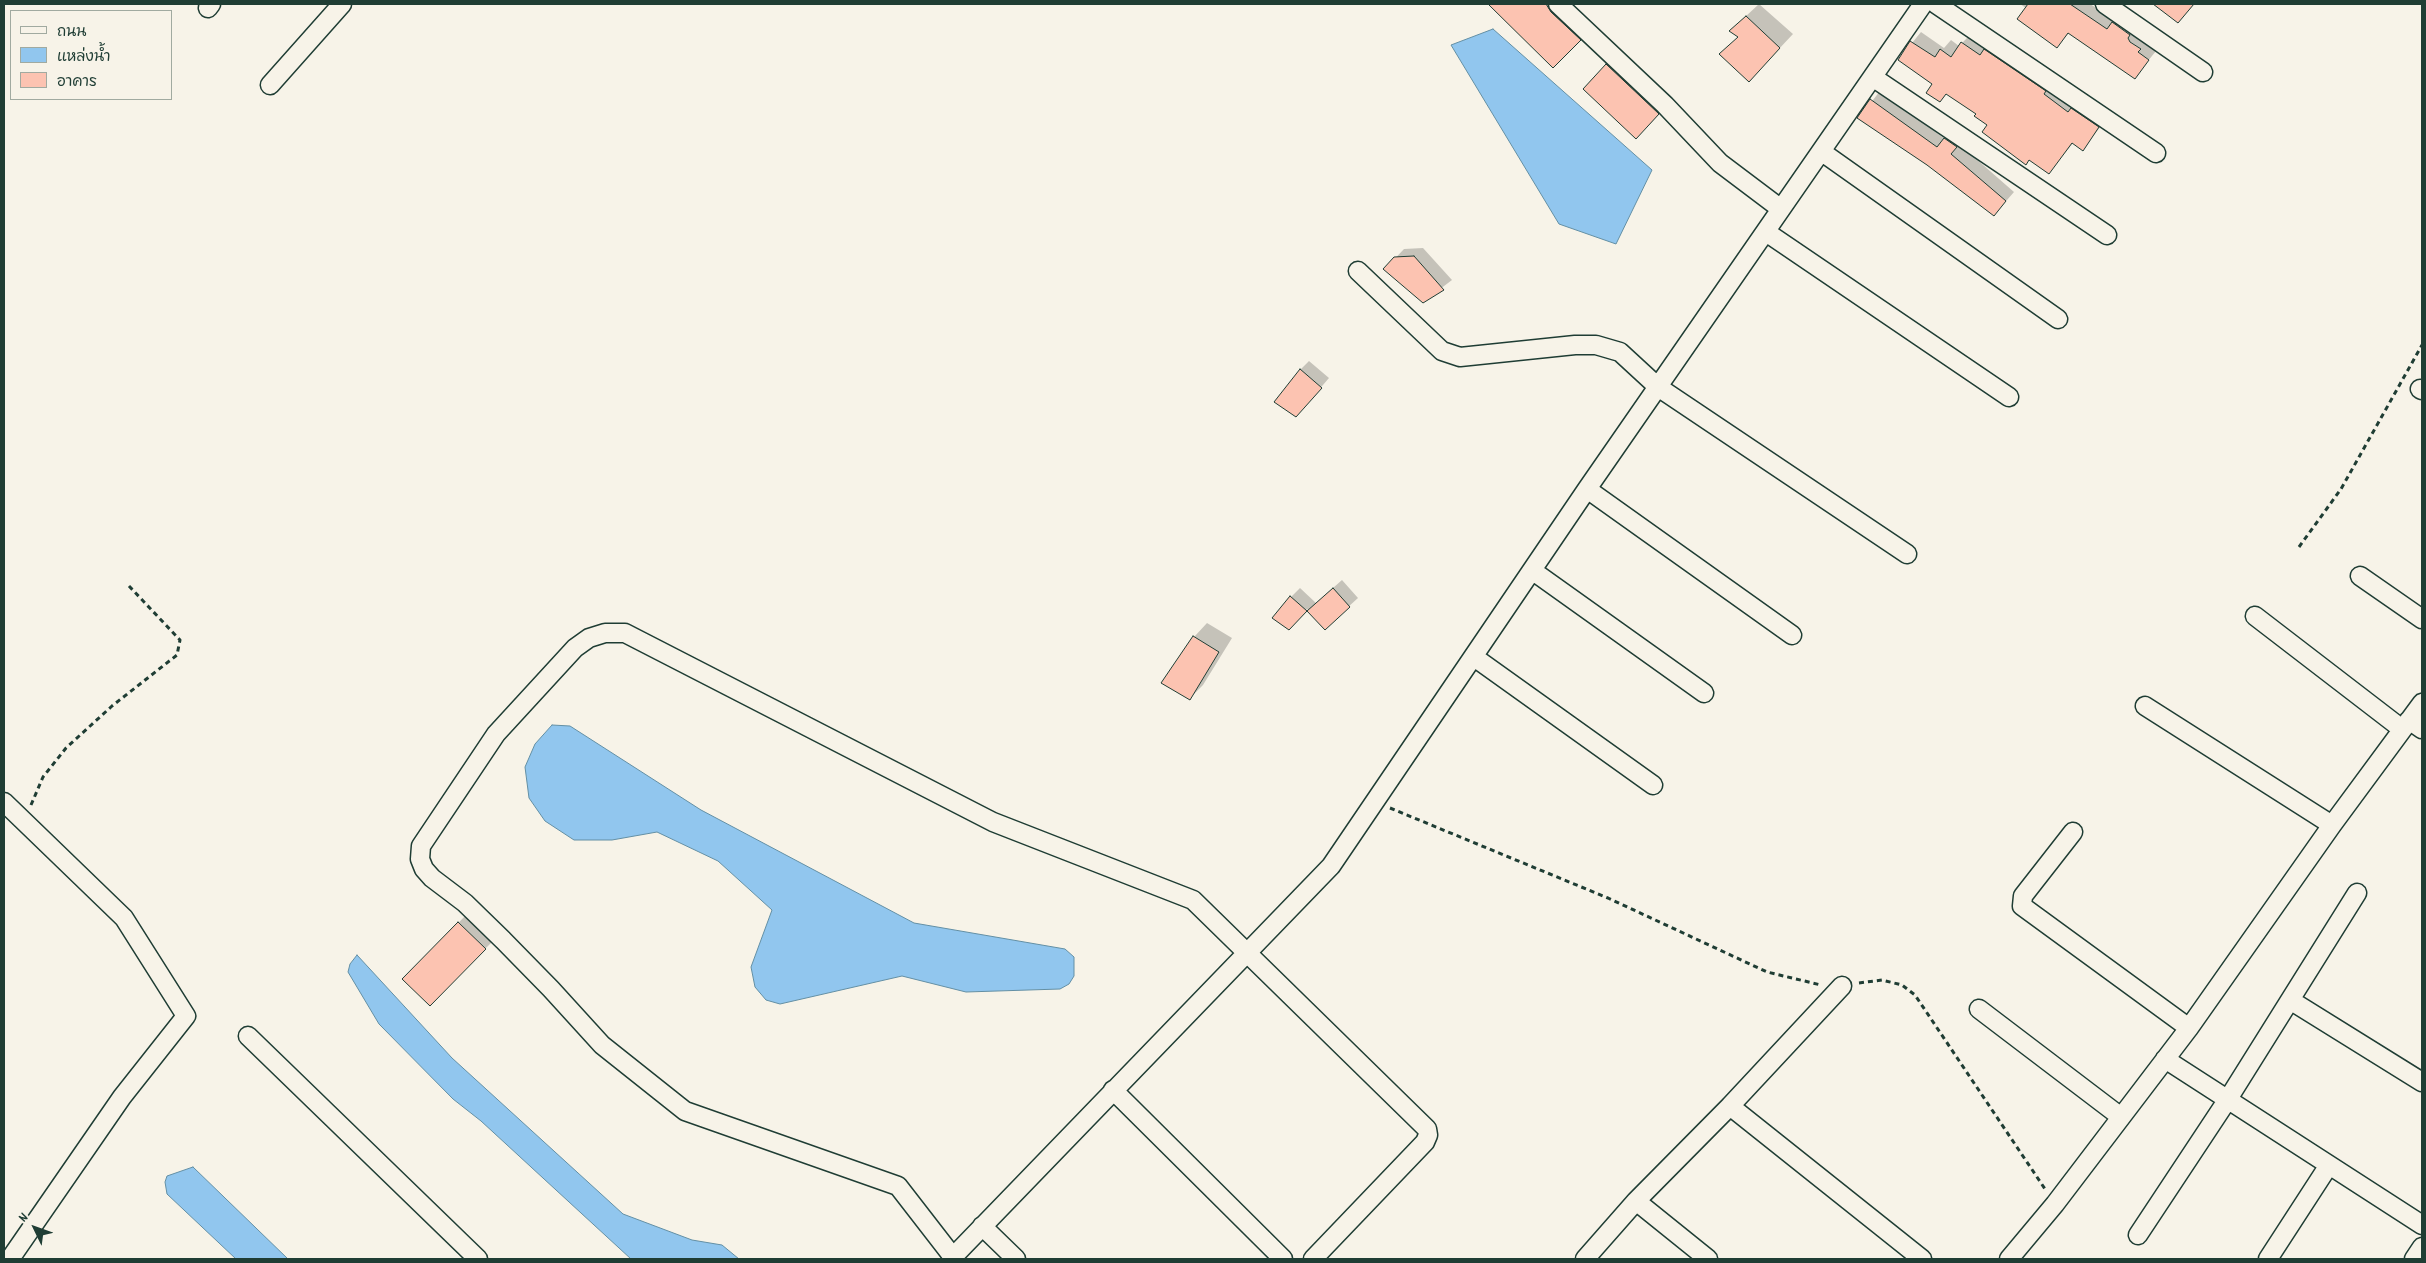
<!DOCTYPE html>
<meta charset="utf-8">
<style>
body{margin:0}
#map{position:relative;width:2426px;height:1263px;overflow:hidden;background:#f7f3e8;font-family:Dekko,"Playpen Sans Thai",sans-serif}
canvas{display:block}
.frame{position:absolute;inset:0;border:5px solid #1f3d34;pointer-events:none}
.legend{position:absolute;left:10px;top:10px;width:162px;height:90px;box-sizing:border-box;background:#f7f3e8;border:1px solid #a1aaa0;margin:0;padding:6px 9px;list-style:none;font-size:15px;color:#1f3d34}
.legend li{display:flex;align-items:center;gap:10px;height:25px}
.legend b{width:25px;border:1px solid #a1aaa0}
.north{position:absolute;left:10px;top:1203px;width:50px;height:50px;-webkit-text-stroke:4px #f7f3e8;paint-order:stroke;rotate:312deg;font-size:14px;font-weight:700;line-height:20px;text-align:center;color:#1f3d34}
.north::after{content:'';display:block;margin:auto;width:18px;height:22px;background:#1f3d34;clip-path:polygon(50% 0,100% 100%,50% 72%,0 100%)}
</style>
<div id="map">
<canvas width="2426" height="1263"></canvas>
<div class="frame"></div>
<ul class="legend">
<li><b style="height:6px;background:#f7f3e8"></b>ถนน</li>
<li><b style="height:14px;background:#91c6ee"></b>แหล่งน้ำ</li>
<li><b style="height:14px;background:#fcc3b1"></b>อาคาร</li>
</ul>
<div class="north">N</div>
</div>
<script>
const ctx = document.querySelector('canvas').getContext('2d');
ctx.lineJoin = 'round';
function fill(path, color) { ctx.fillStyle = color; ctx.fill(path, 'evenodd'); }
const toPath = rows => new Path2D(rows.map(r => 'M' + r).join(''));
function trace(path, color, width, dash) { ctx.strokeStyle = color; ctx.lineWidth = width; ctx.lineCap = dash ? 'butt' : 'round'; ctx.setLineDash(dash || []); ctx.stroke(path); }
const water = toPath([
 [1493,29,1652,170,1616,244,1559,224,1451,45,1493,29],
 [552,725,570,726,701,810,914,923,1065,949,1074,957,1074,976,1069,984,1060,989,966,992,902,976,780,1004,766,1000,755,987,751,967,772,910,718,861,657,832,612,840,574,840,545,821,529,798,525,767,535,744,552,725],
 [357,955,452,1058,623,1214,692,1240,722,1245,739,1259,631,1259,481,1121,453,1099,379,1024,348,972,350,964,357,955],
 [193,1167,288,1259,236,1259,167,1194,165,1182,167,1176,193,1167]
]);
fill(water, '#91c6ee');
trace(water, '#638fa4', 1);
fill(toPath([
 [1489,4,1572,4,1593,26,1553,67],
 [1759,4,1793,34,1762,67,1740,36,1731,30],
 [2020,4,2090,4,2148,40,2145,44,2156,51,2135,77,2069,33,2057,46,2026,8],
 [2155,4,2194,4,2178,22],
 [1921,32,1944,48,1951,40,1959,46,1972,33,2108,117,2083,149,2074,142,2048,173,1977,114,1947,93,1940,101,1934,83,1899,59],
 [1621,52,1672,100,1650,124,1585,89],
 [1880,91,1945,139,1954,130,1959,144,2014,192,1994,215,1928,164,1859,118],
 [1423,248,1452,280,1423,302,1385,269,1404,249],
 [1309,361,1329,378,1304,407,1300,370],
 [1342,580,1358,598,1325,628,1307,609,1298,619,1291,597,1300,588,1316,603],
 [1207,623,1232,638,1203,685,1190,698,1194,637],
 [467,914,494,940,430,1004,404,979]
]), '#0003');
const building = toPath([
 [1488,4,1546,4,1551,12,1581,40,1553,68,1488,4],
 [2028,4,2070,4,2107,29,2112,22,2130,35,2128,38,2130,42,2141,49,2138,52,2149,60,2135,79,2068,33,2057,48,2017,19,2028,4],
 [2153,4,2194,4,2178,23,2153,4],
 [1746,16,1780,48,1749,82,1719,54,1738,37,1729,31,1746,16],
 [1910,41,1935,57,1940,49,1951,57,1961,42,1980,55,1984,49,2046,91,2044,94,2068,112,2071,108,2099,127,2083,151,2072,143,2049,174,2029,160,2026,165,1982,132,1987,125,1974,116,1976,114,1946,94,1940,102,1926,93,1932,84,1898,60,1910,41],
 [1606,64,1659,114,1636,139,1583,89,1606,64],
 [1870,99,1937,147,1944,138,1957,147,1951,154,2006,201,1994,216,1927,165,1857,118,1870,99],
 [1414,256,1444,290,1423,303,1383,269,1394,257,1414,256],
 [1300,369,1322,388,1296,417,1274,402,1300,369],
 [1333,588,1350,607,1325,630,1307,611,1333,588],
 [1290,596,1307,611,1289,630,1272,618,1290,596],
 [1193,636,1219,652,1190,700,1161,683,1193,636],
 [458,922,486,949,430,1006,402,979,458,922]
]);
fill(building, '#fcc3b1');
trace(building, '#1f3d34', 1);
const street = toPath([
 [1558,4,1665,105,1720,163,1781,209],
 [1936,4,2156,153],
 [2105,4,2203,72],
 [208,8,211,4],
 [1874,78,2107,235],
 [270,85,342,4],
 [1822,152,2058,319],
 [1766,232,2009,397],
 [1358,271,1442,351,1460,357,1575,345,1596,345,1620,352,1658,387,1907,554],
 [2420,389,2422,390],
 [1587,489,1792,635],
 [1533,571,1704,693],
 [2360,576,2422,619],
 [2255,616,2402,729],
 [1474,657,1653,785],
 [2145,706,2332,825],
 [2409,720,2422,729],
 [4,802,124,918,186,1016,122,1097,10,1259],
 [2073,832,2023,896,2022,906,2189,1028],
 [2290,1000,2422,1082],
 [1979,1009,2121,1117],
 [248,1036,478,1259],
 [2165,1059,2422,1225],
 [1113,1090,1283,1259],
 [1730,1106,1922,1259],
 [1636,1201,1708,1259],
 [982,1226,1016,1259],
 [2138,1235,2228,1099,2357,893],
 [953,1257,898,1186,685,1111,602,1045,551,989,503,940,465,903,432,878,424,869,420,859,421,846,496,734,575,648,589,638,605,633,625,633,993,822,1193,900,1427,1129,1428,1135,1425,1142,1313,1259],
 [951,1259,1331,866,1587,489,1923,4],
 [1585,1259,1636,1201,1730,1106,1842,986],
 [2009,1259,2055,1204,2189,1028,2332,825,2422,703],
 [2268,1259,2329,1165],
 [2414,1259,2422,1247]
]);
trace(street, '#1f3d34', 21);
trace(toPath([
 [2299,547,2341,489,2422,345],
 [31,805,43,777,66,748,112,706,177,655,180,640,129,586],
 [1390,808,1608,898,1767,972,1821,985],
 [1859,983,1882,980,1902,985,1915,995,2045,1189]
]), '#1f3d34', 3, [5, 4]);
trace(street, '#f7f3e8', 18);
</script>
